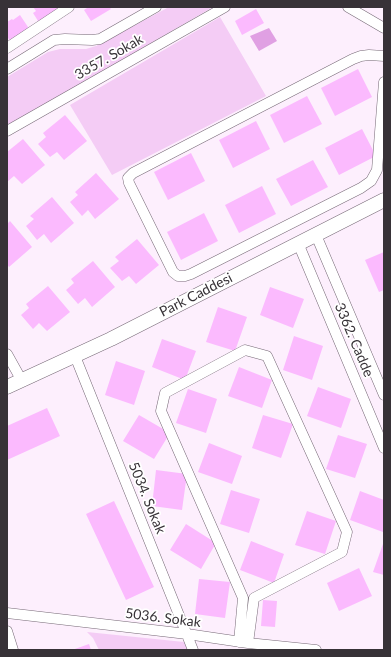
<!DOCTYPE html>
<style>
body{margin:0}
#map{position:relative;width:391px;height:657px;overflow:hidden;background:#fdeffd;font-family:Lato,sans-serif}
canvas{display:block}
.frame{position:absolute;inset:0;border:8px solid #373237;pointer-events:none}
</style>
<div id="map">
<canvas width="391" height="657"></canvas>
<div class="frame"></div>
</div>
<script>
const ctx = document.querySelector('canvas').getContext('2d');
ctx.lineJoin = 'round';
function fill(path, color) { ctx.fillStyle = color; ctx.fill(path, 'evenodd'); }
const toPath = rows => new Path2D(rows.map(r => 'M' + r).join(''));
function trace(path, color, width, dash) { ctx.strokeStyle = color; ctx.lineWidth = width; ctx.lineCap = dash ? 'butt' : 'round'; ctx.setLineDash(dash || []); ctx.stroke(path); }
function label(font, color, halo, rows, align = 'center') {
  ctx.font = font + ' Lato,sans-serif'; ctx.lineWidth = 3.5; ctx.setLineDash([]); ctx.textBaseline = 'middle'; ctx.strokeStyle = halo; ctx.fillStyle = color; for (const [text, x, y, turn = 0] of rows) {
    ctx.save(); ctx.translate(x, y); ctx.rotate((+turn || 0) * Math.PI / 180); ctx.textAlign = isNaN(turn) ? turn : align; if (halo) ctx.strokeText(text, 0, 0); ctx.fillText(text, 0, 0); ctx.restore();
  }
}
fill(toPath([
 [169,7,213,7,7,127,7,77,48,52,60,49,86,49,96,46],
 [220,17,266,96,112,175,70,105],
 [87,632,184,642,188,650,99,650,93,638]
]), '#f4ccf5');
fill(toPath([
 [269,28,277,41,259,51,250,36]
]), '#e0a0e3');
fill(toPath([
 [33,7,57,7,59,10,40,24,33,13,36,11],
 [86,7,109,7,111,9,91,21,84,10,87,8],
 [256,9,264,23,242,35,235,21],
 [20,15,30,30,11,43,7,36,7,24,8,23,7,22,12,19,13,20],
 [358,69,372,97,335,116,321,88],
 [307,96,322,124,284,143,270,115],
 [65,115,87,141,64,160,57,152,50,157,38,144,46,137,43,133],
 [256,121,270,149,233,168,219,140],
 [362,129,376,156,339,175,325,148],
 [23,139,45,165,22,184,14,176,7,182,7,152],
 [191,153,205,181,168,200,154,172],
 [313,160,328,187,291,206,276,179],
 [96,173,119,199,95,219,88,210,82,216,70,202,78,195,75,192],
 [262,186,276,214,239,233,225,205],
 [52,197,74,223,51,243,44,234,37,240,26,226,34,219,30,216],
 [204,213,218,241,181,260,167,232],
 [10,221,32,247,9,267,7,264,7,224],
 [137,239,159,265,136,284,129,276,122,281,110,268,119,261,115,257],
 [384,252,384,290,379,292,365,260],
 [93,261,115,287,92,307,85,298,78,304,66,290,74,283,71,279],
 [48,286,70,312,47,331,39,323,33,329,21,315,29,308,26,304],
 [270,287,304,299,293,328,260,315],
 [218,307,247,317,235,351,206,342],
 [294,336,323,346,312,380,283,370],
 [162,339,196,351,185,380,152,367],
 [116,361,145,371,134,405,105,395],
 [239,367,272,380,262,408,228,396],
 [318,387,351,399,341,428,307,416],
 [188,389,217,399,206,433,176,423],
 [47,408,60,436,7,460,7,426],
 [139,415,170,433,154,459,123,441],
 [263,415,293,424,281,458,252,448],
 [338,435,367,444,355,478,326,469],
 [209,443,242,456,232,484,198,472],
 [156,470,187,474,182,510,152,506],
 [231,490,260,499,249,533,220,524],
 [360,491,384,500,383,532,350,520],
 [114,501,154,587,126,600,86,514],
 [307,511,336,521,325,554,295,545],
 [186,524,216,543,201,569,170,550],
 [251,541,284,554,274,583,240,570],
 [384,541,384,575,373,572],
 [359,568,372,596,339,611,327,583],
 [199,579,230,582,225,618,195,614],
 [263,600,277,601,275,627,261,626],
 [89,644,91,650,72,650]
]), '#fbbafe');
const street = toPath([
 [348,7,384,28],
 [7,48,69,7],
 [384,56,369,55,361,56,353,59,133,173,128,178,129,183,173,272,178,276,185,276,191,274,361,188,371,181,377,170,384,82],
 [7,69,54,40,65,39,92,40,100,39,156,7],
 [7,131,225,7],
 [316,235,384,395],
 [298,243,384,448],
 [7,354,22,381],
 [75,356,193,650],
 [7,613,187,634,248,643,316,650],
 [7,631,13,650],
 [239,642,243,598,161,411,165,393,245,350,267,356,347,532,342,552,254,598,248,643]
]);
const secondary = toPath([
 [7,387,111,339,384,200]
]);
trace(street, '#766976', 11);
trace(secondary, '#766976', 15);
trace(street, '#fff', 10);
trace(secondary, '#fff', 14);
label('14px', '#373237', '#fff', [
 ["3357. Sokak",109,57,-30],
 ["Park Caddesi",196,295,-27],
 ["3362. Cadde",354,340,67],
 ["5034. Sokak",147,498,68],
 ["5036. Sokak",163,618,7]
]);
</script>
